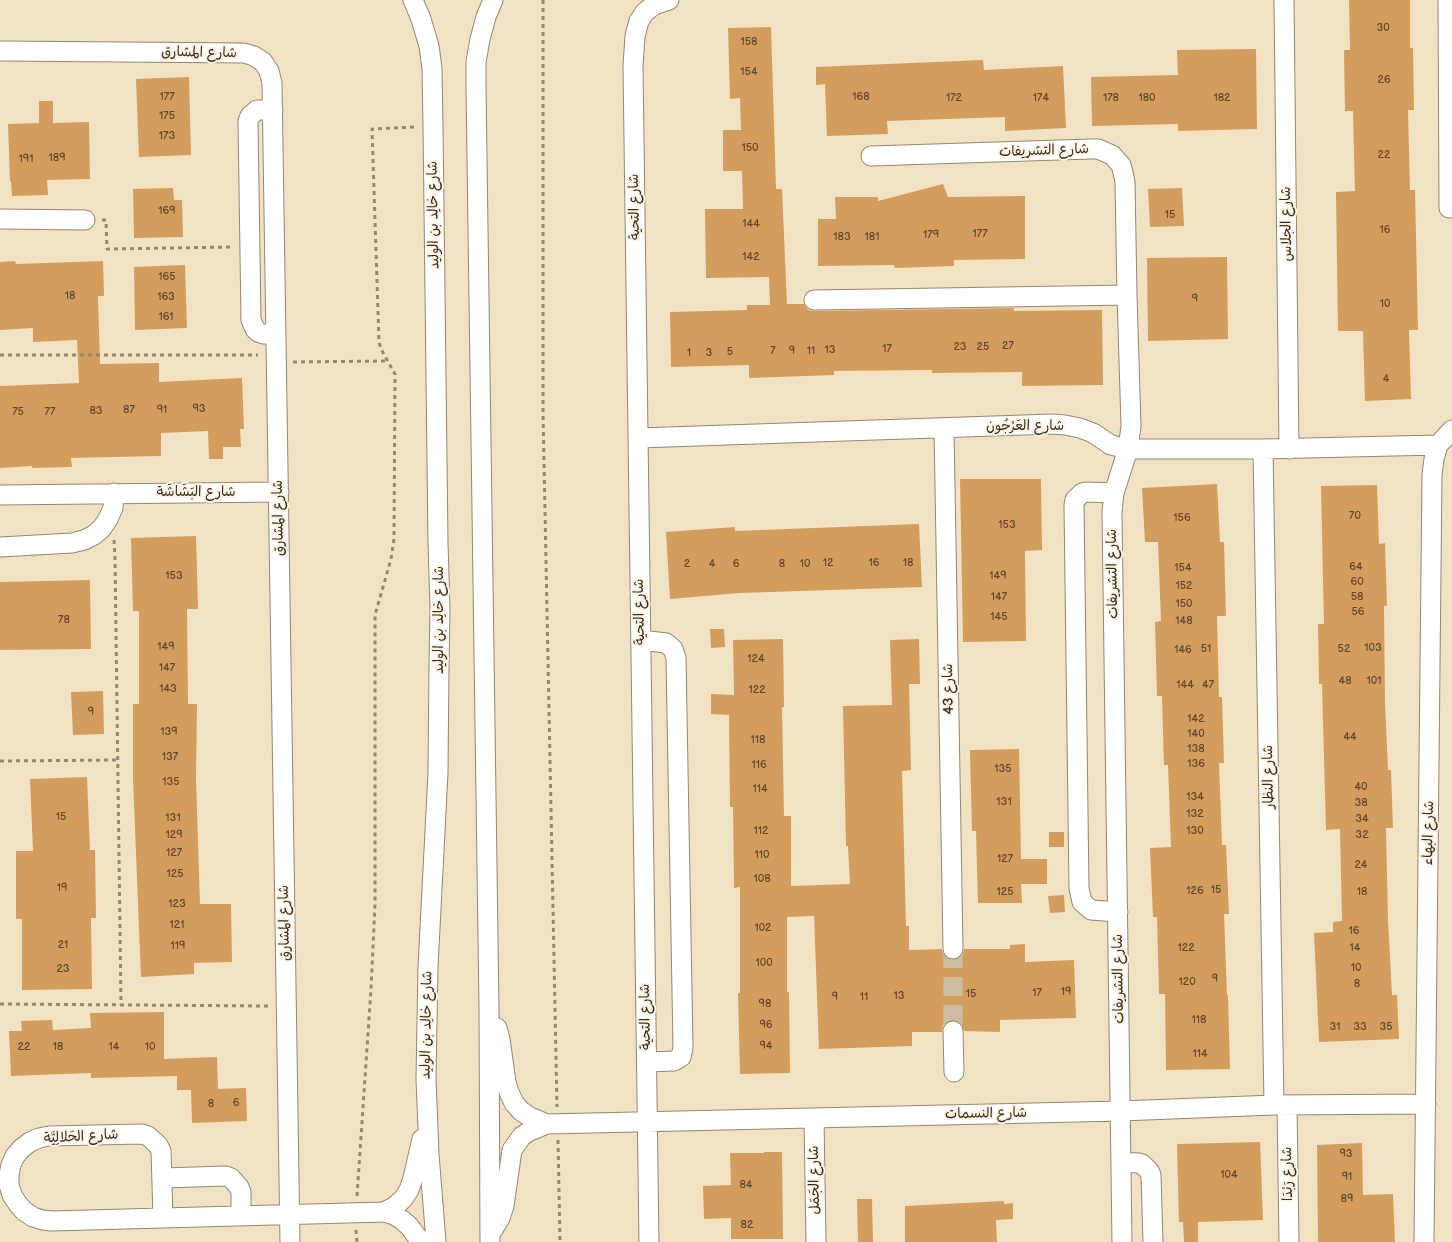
<!DOCTYPE html>
<meta charset="utf-8">
<style>
body{margin:0}
canvas{display:block;background:#f2e2c4}
</style>
<canvas width="1452" height="1242"></canvas>
<script>
const ctx = document.querySelector('canvas').getContext('2d');
ctx.lineJoin = 'round';
function fill(path, color) { ctx.fillStyle = color; ctx.fill(path, 'evenodd'); }
const toPath = rows => new Path2D(rows.map(r => 'M' + r).join(''));
function trace(path, color, width, dash) { ctx.strokeStyle = color; ctx.lineWidth = width; ctx.lineCap = dash ? 'butt' : 'round'; ctx.setLineDash(dash || []); ctx.stroke(path); }
function label(font, color, halo, rows, align = 'center') {
  ctx.font = font + ' "Balsamiq Sans","Playpen Sans Arabic",sans-serif'; ctx.lineWidth = 4; ctx.setLineDash([]); ctx.textBaseline = 'middle'; ctx.strokeStyle = halo; ctx.fillStyle = color; for (const [text, x, y, turn = 0] of rows) {
    ctx.save(); ctx.translate(x, y); ctx.rotate((+turn || 0) * Math.PI / 180); ctx.textAlign = isNaN(turn) ? turn : align; if (halo) ctx.strokeText(text, 0, 0); ctx.fillText(text, 0, 0); ctx.restore();
  }
}
fill(toPath([
 [1349,0,1410,0,1410,48,1413,48,1414,110,1408,110,1410,190,1415,190,1418,330,1409,330,1411,399,1365,401,1363,331,1338,331,1336,192,1355,191,1353,111,1345,111,1344,50,1350,50],
 [771,27,776,189,782,189,787,304,804,304,808,310,814,311,1014,308,1014,311,1102,310,1103,385,1022,386,1022,372,932,373,932,370,834,371,834,375,749,378,749,365,671,367,670,312,747,310,747,305,770,305,769,277,706,278,705,209,743,209,742,171,723,171,723,130,741,130,740,98,730,99,728,28],
 [1256,49,1257,129,1178,131,1178,124,1092,126,1091,77,1178,75,1177,50],
 [983,60,984,70,1063,66,1066,128,1005,131,1005,117,887,121,888,134,827,136,825,84,816,85,816,67],
 [189,77,191,155,139,157,136,79],
 [39,101,53,101,53,123,89,122,90,179,47,180,48,195,12,196,11,181,10,181,8,124,39,123],
 [943,184,948,197,1025,196,1025,259,954,260,954,266,895,268,894,265,818,266,818,219,836,219,835,197,878,197,878,201],
 [173,188,174,200,182,200,183,237,134,238,133,189],
 [1182,188,1184,226,1150,227,1148,189],
 [1227,257,1228,339,1148,341,1147,258],
 [15,261,16,264,103,261,104,296,98,296,100,364,159,363,159,382,242,378,244,429,240,429,241,447,223,447,223,459,209,459,208,431,161,433,161,456,71,458,72,467,32,468,32,466,0,468,0,386,79,383,77,340,33,342,33,328,0,330,0,262],
 [185,265,187,328,135,330,134,267],
 [960,479,1041,479,1042,550,1025,551,1026,641,963,642],
 [1217,484,1220,542,1224,542,1226,616,1217,616,1219,697,1222,697,1224,763,1219,763,1222,845,1226,845,1229,914,1224,914,1227,995,1228,995,1230,1069,1166,1070,1165,994,1159,994,1157,917,1153,917,1150,848,1171,847,1168,765,1164,765,1162,696,1157,696,1155,622,1161,621,1158,542,1145,542,1142,488],
 [1377,485,1379,544,1385,543,1387,606,1384,606,1385,701,1388,770,1391,770,1393,828,1386,828,1388,920,1392,995,1397,995,1399,1039,1319,1042,1314,933,1333,932,1333,922,1342,921,1340,829,1326,830,1322,684,1319,684,1318,624,1324,624,1321,486],
 [919,524,922,587,740,593,670,599,666,532,735,527,735,531],
 [196,536,198,609,187,609,188,704,197,704,196,779,200,904,231,904,232,962,194,963,194,974,141,977,133,779,133,704,139,704,139,611,133,611,131,538],
 [90,580,91,649,0,650,0,582],
 [710,629,724,629,725,647,711,648],
 [783,639,784,707,782,707,784,816,791,816,791,886,850,884,848,846,846,846,843,706,892,705,890,640,919,639,920,684,909,684,911,770,902,771,906,926,909,926,909,950,942,949,943,954,947,959,954,960,959,958,963,955,964,949,1010,949,1010,945,1025,944,1025,962,1074,960,1076,1018,1000,1020,1000,1032,964,1031,962,1025,958,1021,952,1020,947,1022,943,1025,942,1032,912,1032,912,1046,819,1049,814,916,787,917,787,992,789,992,790,1073,740,1074,738,993,740,993,740,887,734,888,733,807,730,807,729,715,711,714,711,694,734,695,733,640],
 [103,691,104,734,73,735,71,692],
 [1019,749,1021,859,1047,859,1047,884,1021,884,1022,903,978,903,976,831,972,831,970,750],
 [87,777,90,850,95,850,96,918,91,918,92,989,22,990,22,919,16,919,16,851,33,851,30,779],
 [1049,832,1064,832,1064,847,1049,847],
 [1064,895,1065,912,1050,913,1048,896],
 [164,1012,164,1059,217,1057,218,1089,246,1088,247,1121,192,1123,191,1090,177,1090,177,1076,91,1078,91,1073,11,1076,9,1031,22,1031,21,1021,52,1020,53,1030,91,1028,90,1013],
 [1260,1142,1263,1220,1198,1222,1198,1242,1184,1242,1183,1222,1179,1222,1177,1144],
 [1362,1143,1363,1195,1393,1194,1395,1242,1318,1242,1317,1145],
 [764,1152,782,1152,783,1239,731,1239,731,1218,704,1219,703,1186,731,1185,730,1153,764,1153],
 [857,1199,872,1199,873,1242,858,1242],
 [1004,1201,1004,1204,1013,1203,1013,1219,996,1220,997,1242,905,1242,905,1206]
]), '#d39e5d');
trace(toPath([
 [953,949,953,1031]
]), '#cdbda3', 19, [19, 9]);
const minor = toPath([
 [413,0,421,19,429,46,432,68,433,126,438,543,440,608,439,666,438,773,428,967,426,1079,429,1154,436,1242],
 [1284,0,1289,449],
 [1448,0,1449,208],
 [0,51,244,53,254,56,263,62,269,71,272,83,290,1242],
 [273,110,257,110,250,116,248,121,251,320,255,329,258,332,263,334,276,334],
 [871,156,1090,149,1098,149,1112,155,1121,165,1123,172,1125,182,1127,295,1131,426,1128,449,1114,493,1112,512,1122,1242],
 [0,219,85,220],
 [814,300,1127,295],
 [944,428,953,949],
 [638,438,1053,424,1065,425,1080,428,1093,433,1111,445,1128,449,1263,449,1438,445],
 [1263,449,1274,1105],
 [1114,493,1086,492,1082,493,1075,500,1074,505,1079,888,1082,902,1091,910,1118,912],
 [0,495,279,492],
 [0,547,72,543,84,540,94,535,102,528,108,519,113,508,114,493],
 [641,640,666,643,673,649,676,658,683,1047,681,1057,674,1061,647,1062],
 [497,1028,500,1039,506,1082,509,1092,514,1103,521,1111,530,1117,547,1124,1121,1111,1274,1105,1426,1104],
 [953,1031,954,1072],
 [1287,1105,1289,1242],
 [814,1118,816,1242],
 [1121,1162,1138,1163,1142,1164,1149,1171,1151,1175,1153,1242],
 [163,1178,226,1176,231,1178,239,1187,241,1192,241,1216],
 [384,1212,394,1207,403,1199,409,1190,413,1178,422,1139],
 [163,1218,161,1151,158,1145,148,1136,142,1134,49,1136,39,1138,30,1142,22,1148,15,1156,11,1165,9,1175,9,1185,12,1195,18,1204,24,1211,33,1217,43,1220,52,1221,384,1212,394,1215,402,1220,409,1226,421,1242],
 [492,1231,500,1218,504,1206,512,1150,522,1136,530,1131,547,1124],
 [490,1242,489,1008,476,86,476,62,480,39,486,17,493,0],
 [649,1242,633,66,635,36,639,21,645,12,654,5,669,0],
 [1424,1242,1432,475,1434,459,1438,445,1452,430]
]);
trace(minor, '#968671', 21);
trace(toPath([
 [543,0,543,412,557,1107],
 [102,220,106,220,107,249,232,247],
 [0,355,258,355],
 [293,362,387,361],
 [114,540,115,557,121,1005],
 [0,761,118,760],
 [0,1004,268,1006],
 [558,1140,560,1242],
 [357,1196,371,989,375,905,375,615,391,559,394,539,395,374,381,349,379,342,372,129,415,127],
 [356,1230,357,1242]
]), '#968671', 3, [4, 4]);
trace(minor, '#fff', 19);
label('11px', '#61472e', null, [
 ["30",1383,28],
 ["158",749,42],
 ["154",749,72],
 ["26",1384,80],
 ["177",167,97],
 ["168",861,97],
 ["172",954,98],
 ["174",1041,98],
 ["178",1111,98],
 ["180",1147,98],
 ["182",1222,98],
 ["175",167,116],
 ["173",167,136],
 ["150",750,148],
 ["22",1384,155],
 ["189",57,158],
 ["191",26,159],
 ["169",167,211],
 ["15",1170,215],
 ["144",751,224],
 ["16",1385,230],
 ["177",980,234],
 ["179",931,235],
 ["183",842,237],
 ["181",872,237],
 ["142",751,257],
 ["165",167,277],
 ["18",70,296],
 ["163",166,297],
 ["9",1195,299],
 ["10",1385,304],
 ["161",166,317],
 ["27",1008,346],
 ["23",960,347],
 ["25",983,347],
 ["17",887,349],
 ["13",830,350],
 ["7",773,351],
 ["9",792,351],
 ["11",811,351],
 ["5",730,352],
 ["1",689,353],
 ["3",709,353],
 ["4",1386,379],
 ["93",199,409],
 ["87",129,410],
 ["91",162,410],
 ["83",96,411],
 ["75",18,412],
 ["77",50,412],
 ["70",1355,516],
 ["156",1182,518],
 ["153",1007,525],
 ["12",828,563],
 ["16",874,563],
 ["18",908,563],
 ["2",687,564],
 ["4",712,564],
 ["6",736,564],
 ["8",782,564],
 ["10",805,564],
 ["64",1356,567],
 ["154",1183,568],
 ["153",174,576],
 ["149",998,576],
 ["60",1357,582],
 ["152",1184,586],
 ["147",999,597],
 ["58",1357,597],
 ["150",1184,604],
 ["56",1358,612],
 ["145",999,617],
 ["78",64,620],
 ["148",1184,621],
 ["149",166,647],
 ["103",1373,648],
 ["51",1206,649],
 ["52",1344,649],
 ["146",1183,650],
 ["124",756,659],
 ["147",167,668],
 ["48",1345,681],
 ["101",1374,681],
 ["144",1185,685],
 ["47",1208,685],
 ["143",168,689],
 ["122",757,690],
 ["9",91,712],
 ["142",1196,719],
 ["139",169,732],
 ["140",1196,734],
 ["44",1350,737],
 ["118",758,740],
 ["138",1196,749],
 ["137",170,757],
 ["136",1196,764],
 ["116",759,765],
 ["135",1003,769],
 ["135",171,782],
 ["40",1361,787],
 ["114",760,789],
 ["134",1195,797],
 ["131",1004,802],
 ["38",1361,803],
 ["132",1195,814],
 ["15",61,817],
 ["131",173,818],
 ["34",1362,819],
 ["112",761,831],
 ["130",1195,831],
 ["129",174,835],
 ["32",1362,835],
 ["127",174,853],
 ["110",762,855],
 ["127",1005,859],
 ["24",1361,865],
 ["125",175,874],
 ["108",762,879],
 ["19",62,888],
 ["15",1216,890],
 ["126",1195,891],
 ["125",1005,892],
 ["18",1362,892],
 ["123",177,904],
 ["121",177,925],
 ["102",763,928],
 ["16",1354,931],
 ["21",63,945],
 ["119",178,946],
 ["122",1186,948],
 ["14",1355,948],
 ["100",764,963],
 ["10",1356,968],
 ["23",63,969],
 ["9",1215,979],
 ["120",1187,982],
 ["8",1357,984],
 ["19",1066,992],
 ["17",1037,993],
 ["15",971,994],
 ["13",899,996],
 ["9",835,997],
 ["11",864,997],
 ["98",765,1004],
 ["118",1199,1020],
 ["96",766,1025],
 ["31",1335,1027],
 ["33",1360,1027],
 ["35",1386,1027],
 ["94",766,1046],
 ["22",24,1047],
 ["18",58,1047],
 ["14",114,1047],
 ["10",150,1047],
 ["114",1200,1054],
 ["6",236,1103],
 ["8",211,1104],
 ["93",1346,1154],
 ["104",1229,1175],
 ["91",1347,1177],
 ["84",746,1185],
 ["89",1347,1199],
 ["82",747,1225]
]);
label('14px', '#3b2a1e', '#fcf5e5', [
 ["شارع المشارق",199,53,1],
 ["شارع التشريفات",1044,151,-2],
 ["شارع التحية",635,207,-91],
 ["شارع خالِد بن الوليد",434,215,-91],
 ["شارع الجلاس",1287,224,-91],
 ["شارع العَرْجُون",1025,426],
 ["شارع البَشَاشَة",196,492],
 ["شارع المشارق",279,518,-91],
 ["شارع التشريفات",1113,574,-91],
 ["شارع التحية",640,612,-91],
 ["شارع خالِد بن الوليد",439,620,-90],
 ["شارع 43",949,689,-91],
 ["شارع النظار",1269,777,-91],
 ["شارع البهاء",1429,833,-89],
 ["شارع المشارق",285,923,-91],
 ["شارع التشريفات",1119,979,-91],
 ["شارع التحية",646,1017,-91],
 ["شارع خالِد بن الوليد",427,1025,-89],
 ["شارع النسمات",986,1114,-1],
 ["شارع الحَلالِيَّة",81,1137,-3],
 ["شارع رَبْدَا",1288,1174,-91],
 ["شارع الجَمَل",815,1180,-91]
]);
</script>
